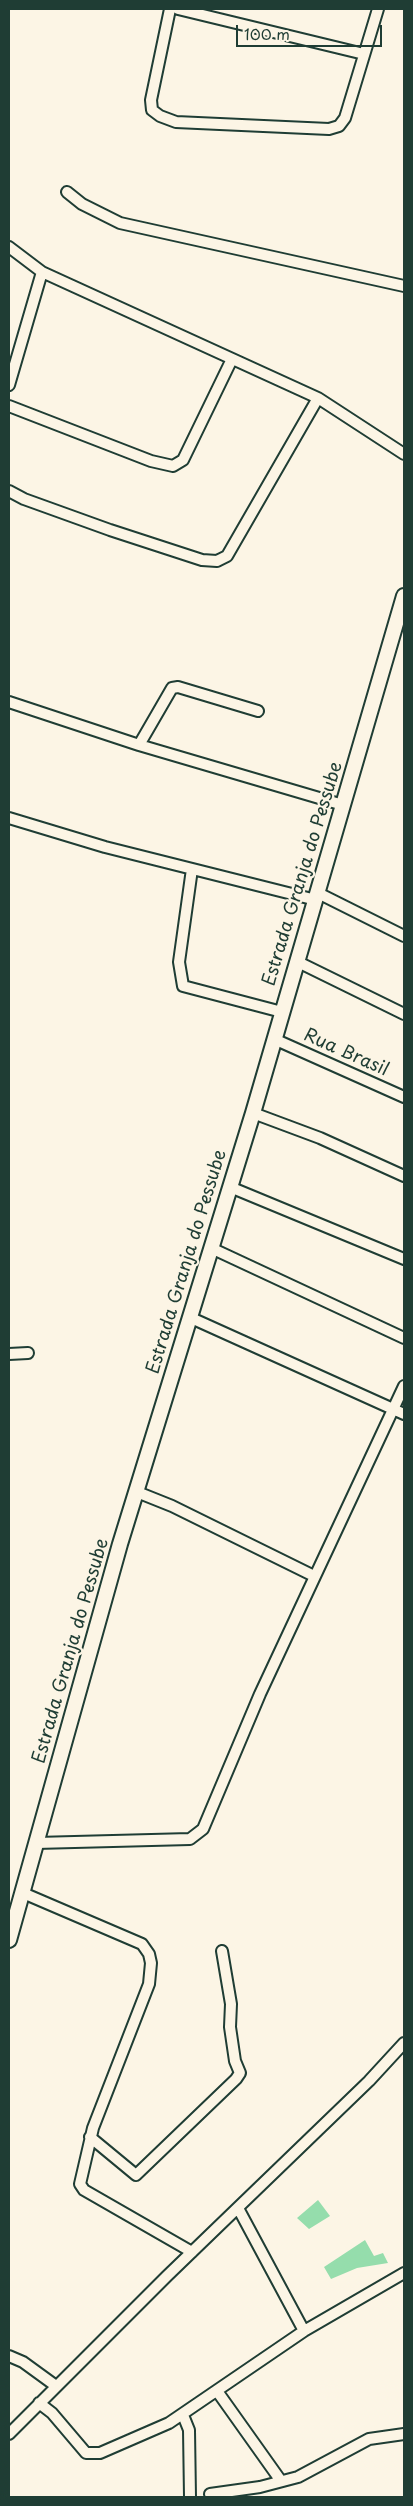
<!DOCTYPE html>
<style>
body{margin:0}
#map{position:relative;width:413px;height:2506px;overflow:hidden;background:#fcf5e5;font-family:"Playpen Sans",sans-serif}
canvas{display:block}
.frame{position:absolute;inset:0;border:10px solid #1f3d34;pointer-events:none}
.scale{position:absolute;left:236px;top:25px;width:146px;height:22px;box-sizing:border-box;border:2px solid #1f3d34;border-top:0;padding-left:6px;font-size:15px;line-height:18px;white-space:nowrap;color:#1f3d34;-webkit-text-stroke:4px #fcf5e5;paint-order:stroke}
</style>
<div id="map">
<canvas width="413" height="2506"></canvas>
<div class="frame"></div>
<div class="scale">100 m</div>
</div>
<script>
const ctx = document.querySelector('canvas').getContext('2d');
ctx.lineJoin = 'round';
function fill(path, color) { ctx.fillStyle = color; ctx.fill(path, 'evenodd'); }
const toPath = rows => new Path2D(rows.map(r => 'M' + r).join(''));
function trace(path, color, width, dash) { ctx.strokeStyle = color; ctx.lineWidth = width; ctx.lineCap = dash ? 'butt' : 'round'; ctx.setLineDash(dash || []); ctx.stroke(path); }
function label(font, color, halo, rows, align = 'center') {
  ctx.font = font + ' "Playpen Sans",sans-serif'; ctx.lineWidth = 4.5; ctx.setLineDash([]); ctx.textBaseline = 'middle'; ctx.strokeStyle = halo; ctx.fillStyle = color; for (const [text, x, y, turn = 0] of rows) {
    ctx.save(); ctx.translate(x, y); ctx.rotate((+turn || 0) * Math.PI / 180); ctx.textAlign = isNaN(turn) ? turn : align; if (halo) ctx.strokeText(text, 0, 0); ctx.fillText(text, 0, 0); ctx.restore();
  }
}
fill(toPath([
 [318,2200,330,2216,309,2229,297,2218],
 [365,2240,374,2256,383,2253,388,2263,357,2268,331,2279,324,2267]
]), '#95ddac');
const street = toPath([
 [170,9,151,100,152,110,160,116,176,122,329,129,339,126,345,118,378,9],
 [178,9,364,54],
 [67,192,82,204,120,223,404,286],
 [9,247,42,272,318,398,404,454],
 [9,385,42,272],
 [9,406,151,461,173,466,183,460,232,359],
 [9,491,24,499,110,530,202,560,217,561,227,556,318,398],
 [9,702,139,745,343,805],
 [139,745,172,688,178,687,258,711],
 [9,818,105,847,316,900],
 [192,869,179,962,183,986,282,1012],
 [318,893,404,936],
 [296,961,404,1014],
 [274,1039,404,1097],
 [253,1113,320,1138,404,1176],
 [230,1187,404,1259],
 [211,1248,404,1338],
 [189,1317,404,1414],
 [9,1354,28,1353],
 [137,1492,172,1506,314,1576],
 [36,1843,190,1839,203,1829,260,1694,404,1386],
 [23,1893,142,1944,149,1954,151,1963,149,1984,93,2128,80,2184,84,2190,192,2252],
 [90,2137,136,2175,236,2079,240,2073,235,2061,230,2027,231,2004,222,1951],
 [238,2208,304,2331],
 [9,2356,23,2362,56,2386],
 [217,2391,281,2481],
 [39,2403,52,2413,86,2453,100,2453,169,2423,304,2331,404,2273],
 [183,2415,189,2430,190,2497],
 [9,2434,167,2276,369,2081,404,2043],
 [210,2494,260,2487,298,2477,369,2439,404,2434]
]);
const secondary = toPath([
 [9,1940,120,1544,253,1113,404,596]
]);
trace(street, '#1f3d34', 14);
trace(secondary, '#1f3d34', 18);
trace(street, '#fcf5e5', 10);
trace(secondary, '#fcf5e5', 14);
label('18px', '#1f3d34', '#fcf5e5', [
 ["Estrada Granja do Pessube",303,874,-73],
 ["Rua Brasil",346,1053,24],
 ["Estrada Granja do Pessube",187,1262,-73],
 ["Estrada Granja do Pessube",71,1651,-74]
]);
</script>
